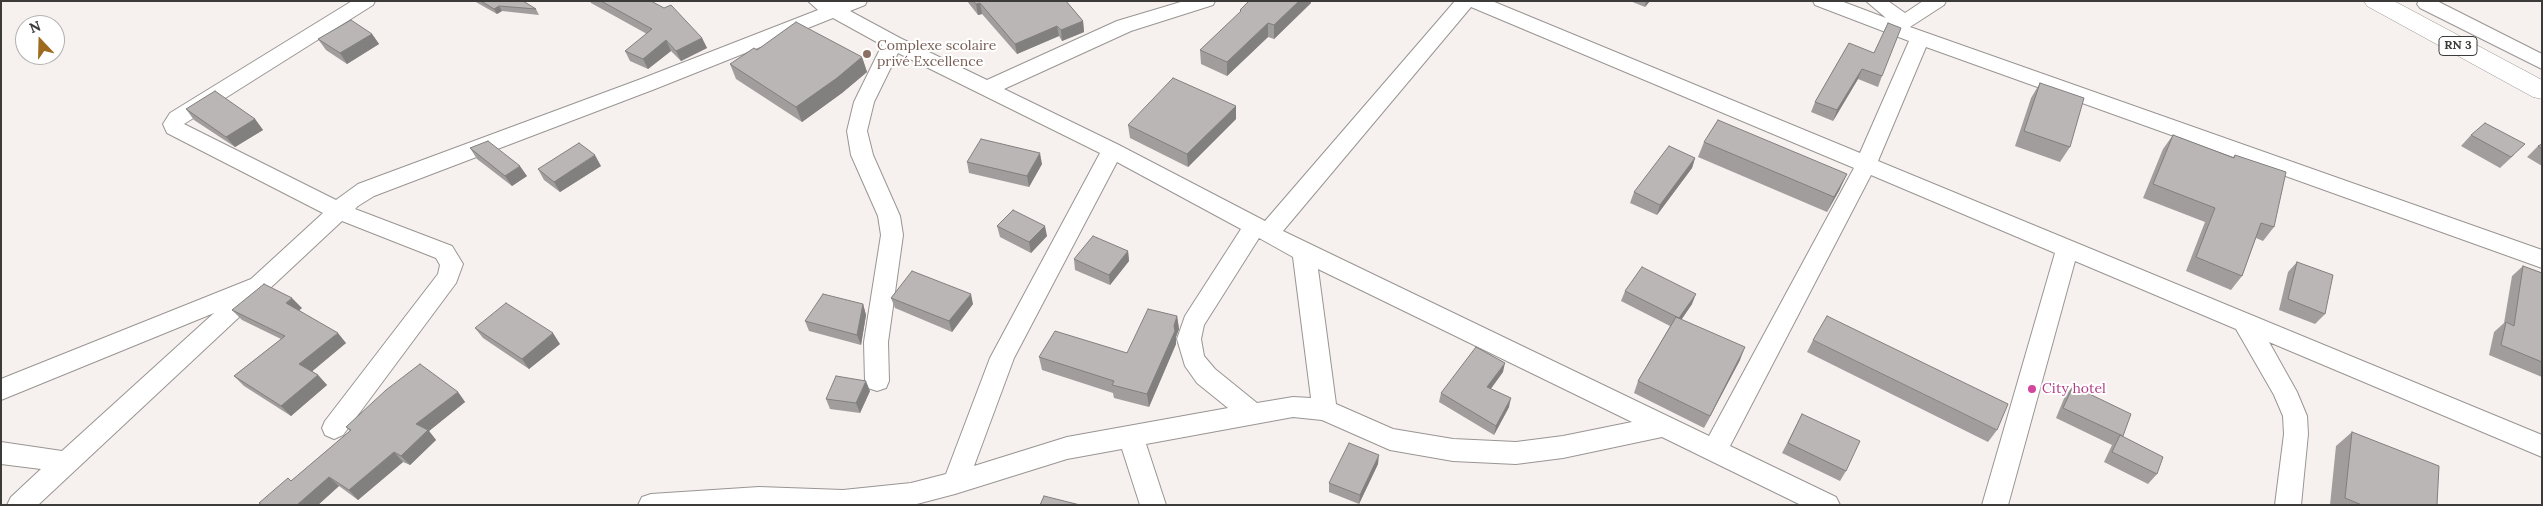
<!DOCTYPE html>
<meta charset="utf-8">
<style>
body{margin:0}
#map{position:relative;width:2543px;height:506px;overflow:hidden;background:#f6f1ef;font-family:Lora,serif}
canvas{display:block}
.frame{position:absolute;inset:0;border:2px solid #3c3b3a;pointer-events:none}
.north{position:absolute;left:15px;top:15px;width:50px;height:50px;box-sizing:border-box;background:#fff;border:1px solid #b1b1b0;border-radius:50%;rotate:339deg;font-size:14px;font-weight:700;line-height:20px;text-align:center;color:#3c3b3a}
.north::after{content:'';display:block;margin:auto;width:18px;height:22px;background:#9d6a1f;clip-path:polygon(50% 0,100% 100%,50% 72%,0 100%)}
</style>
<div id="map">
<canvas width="2543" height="506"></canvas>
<div class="frame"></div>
<div class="north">N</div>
</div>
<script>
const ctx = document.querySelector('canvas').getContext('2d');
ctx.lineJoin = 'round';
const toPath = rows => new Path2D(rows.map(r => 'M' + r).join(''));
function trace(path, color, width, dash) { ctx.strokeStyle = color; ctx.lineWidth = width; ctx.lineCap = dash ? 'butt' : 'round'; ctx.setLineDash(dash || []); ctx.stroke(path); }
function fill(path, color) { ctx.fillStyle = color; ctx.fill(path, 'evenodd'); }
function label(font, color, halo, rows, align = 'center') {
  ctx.font = font + ' Lora,serif'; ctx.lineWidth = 4; ctx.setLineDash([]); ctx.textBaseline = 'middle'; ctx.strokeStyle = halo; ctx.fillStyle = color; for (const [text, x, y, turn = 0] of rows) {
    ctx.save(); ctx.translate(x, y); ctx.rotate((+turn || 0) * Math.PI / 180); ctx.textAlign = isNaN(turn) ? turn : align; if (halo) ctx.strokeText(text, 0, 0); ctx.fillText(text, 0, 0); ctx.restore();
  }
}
const minor = toPath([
 [352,1,375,1,373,5,184,124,336,200,358,184,641,79,818,10,808,1,867,1,865,5,850,11,900,38,987,80,1117,21,1184,1,1215,1,1213,5,1131,31,1004,89,1119,145,1265,221,1455,1,1492,1,1860,153,1909,41,1815,5,1813,1,1841,1,1886,18,1866,1,1888,1,1905,13,1923,1,1946,1,1944,5,1910,27,2542,250,2542,268,1926,47,1878,161,2542,435,2542,457,2269,342,2297,392,2307,416,2308,434,2301,505,2275,505,2284,434,2283,416,2274,395,2236,329,2075,261,2008,505,1982,505,2055,253,1871,175,1730,446,1836,497,1840,505,1801,505,1662,437,1563,458,1516,464,1453,461,1390,450,1322,420,1293,417,1146,444,1166,505,1140,505,1122,449,1067,459,955,494,913,505,638,505,642,497,651,494,759,487,843,490,911,483,946,474,990,358,1100,153,898,53,874,102,867,131,873,155,900,216,903,235,888,342,889,381,886,388,877,391,868,388,865,381,864,342,881,235,878,216,851,155,847,131,854,102,882,45,833,18,655,89,374,196,358,206,355,209,452,246,463,264,456,283,343,435,334,439,325,435,322,428,325,421,438,274,440,265,436,258,342,221,38,505,7,505,11,497,41,469,1,464,1,442,62,451,214,313,1,400,1,379,251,279,323,213,167,133,163,124,170,113,352,1],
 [1471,7,1854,168,1709,436,1283,231,1471,7],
 [1117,162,1241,229,1185,316,1177,339,1185,366,1197,383,1228,408,1067,437,974,466,1014,358,1117,162],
 [1259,238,1293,257,1311,398,1293,397,1257,403,1215,369,1204,356,1201,339,1204,325,1259,238],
 [1318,269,1632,422,1563,436,1516,442,1453,439,1393,429,1336,404,1318,269],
 [2419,1,2437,1,2542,54,2542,69,2420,8,2417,4,2419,1]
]);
const major = toPath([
 [2364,1,2394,1,2542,80,2542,99,2533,97,2367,6,2364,1]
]);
trace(minor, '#999593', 2);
trace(major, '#999593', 1);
fill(minor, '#fff');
fill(major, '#fff');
fill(toPath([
 [474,1,523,1,536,9,539,15,502,11,497,14],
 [590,1,651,1,702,38,707,48,681,61,671,51,648,69,630,61,625,51,647,34,591,3],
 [967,1,1066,1,1083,21,1084,32,1062,41,1059,36,1017,54,982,14,978,15],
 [1630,1,1650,1,1645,7],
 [1311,3,1274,39,1268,37,1227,76,1201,64,1200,50,1240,13,1240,10],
 [372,34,379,44,347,64,326,50,318,39],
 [1849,43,1882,76,1878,87,1858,79,1833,121,1811,112,1815,102],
 [757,50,862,57,867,72,842,93,802,122,736,79,730,64],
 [2040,83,2070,147,2060,162,2015,146,2031,98],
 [186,109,255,119,263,130,235,147,194,120],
 [1236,119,1188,167,1130,138,1128,125],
 [2173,135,2233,157,2235,155,2274,227,2263,241,2256,238,2242,276,2231,290,2186,271,2205,222,2143,198,2163,149],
 [2471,135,2514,155,2500,168,2461,146],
 [1704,142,1840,189,1827,212,1698,157],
 [2542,144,2542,166,2527,157,2538,146],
 [470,148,527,176,512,186,477,159],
 [1695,158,1692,168,1657,215,1630,203,1634,192],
 [967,162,1042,164,1029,187,969,173],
 [601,166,560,192,544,180,538,169],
 [997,226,1047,236,1031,253,1000,237],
 [1128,251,1129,261,1110,285,1075,270,1074,259],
 [2297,262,2325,314,2315,324,2279,310,2288,272],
 [2523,266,2542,273,2542,377,2489,355,2494,332,2504,323,2512,276],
 [1625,291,1692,304,1681,320,1740,360,1704,428,1634,393,1638,381,1670,326,1621,301],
 [891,298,973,304,952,332,895,308],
 [863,304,866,315,861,345,809,331,805,321],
 [302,308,299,310,346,343,312,371,318,375,327,385,291,416,244,386,234,376,281,339,242,320,232,310],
 [1177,316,1179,329,1176,337,1176,344,1149,407,1114,398,1113,393,1042,370,1039,357,1127,353],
 [475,328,560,344,529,369,483,338],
 [1813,340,1997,430,1988,442,1807,352],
 [1503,372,1491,389,1509,407,1494,435,1439,402,1441,393],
 [2073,386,2122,437,2157,474,2148,484,2104,462,2112,445,2056,418,2065,396],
 [870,391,860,413,830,409,826,399],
 [458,392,465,402,429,431,436,440,410,465,403,462,358,500,339,486,318,505,261,505,259,503,291,481,350,431,346,427],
 [1802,414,1846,471,1840,481,1782,453],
 [2352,432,2437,505,2330,505,2336,446],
 [1378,464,1359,504,1329,492,1329,483]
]), '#a09d9c');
fill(toPath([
 [1299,1,1311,1,1311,3,1274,39,1274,25],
 [1646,1,1650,1,1645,7],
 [980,3,982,14,978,15,976,4],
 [499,6,502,11,497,14,494,9],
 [1083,21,1084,32,1062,41,1061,30],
 [1268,23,1268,37,1227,76,1227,62],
 [1057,26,1059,36,1017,54,1015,44],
 [372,34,379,44,347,64,340,53],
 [702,38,707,48,681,61,676,51],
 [666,40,671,51,648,69,643,59],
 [862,57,867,72,842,93,802,122,796,107],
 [1862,69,1858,79,1833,121,1837,110],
 [1236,106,1236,119,1188,167,1187,154],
 [255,119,263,130,235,147,226,137],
 [1040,153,1042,164,1029,187,1027,176],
 [595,155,601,166,560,192,554,182],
 [1695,158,1692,168,1657,215,1660,205],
 [520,166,527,176,512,186,505,176],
 [1847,174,1840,189,1827,212,1834,197],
 [1045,226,1047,236,1031,253,1029,242],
 [1128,251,1129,261,1110,285,1109,275],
 [971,294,973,304,952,332,949,321],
 [1696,294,1692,304,1675,329,1679,318],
 [292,298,302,308,296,313,286,303],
 [863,304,866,315,861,345,857,335],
 [1177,316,1179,329,1176,337,1176,344,1149,407,1147,394],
 [338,333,346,343,309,374,299,364],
 [553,333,560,344,529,369,522,359],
 [1745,347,1740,360,1704,428,1710,416],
 [1505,363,1503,372,1485,396,1487,387],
 [318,375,327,385,291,416,281,406],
 [866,381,870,391,860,413,856,403],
 [458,392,465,402,429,431,436,440,410,465,401,456,416,424],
 [1511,398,1509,407,1494,435,1496,426],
 [394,452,403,462,358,500,349,490],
 [1379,455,1378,464,1359,504,1360,495],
 [329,477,339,486,318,505,297,505]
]), '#827f7f');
const building = toPath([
 [481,1,523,1,536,9,499,6,494,9,481,1],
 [601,1,651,1,664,8,671,5,702,38,676,51,666,40,643,59,625,51,652,29,601,1],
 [973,1,1066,1,1083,21,1061,30,1057,26,1015,44,980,3,976,4,973,1],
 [1249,1,1299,1,1274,25,1268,23,1227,62,1200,50,1241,11,1240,10,1249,1],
 [351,20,372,34,340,53,318,39,351,20],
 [796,22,862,57,837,78,796,107,730,64,754,48,757,50,796,22],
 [1888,23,1901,28,1882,76,1862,69,1837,110,1815,102,1849,43,1874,53,1888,23],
 [1173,78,1236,106,1187,154,1128,125,1173,78],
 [2040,83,2084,98,2070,147,2024,131,2040,83],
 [215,91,255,119,226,137,186,109,215,91],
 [1718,120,1847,174,1834,197,1704,142,1718,120],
 [2485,123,2525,144,2511,157,2471,135,2485,123],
 [2173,135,2234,158,2235,155,2286,172,2274,227,2261,223,2242,276,2196,257,2215,208,2153,184,2173,135],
 [981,139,1040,153,1027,176,967,162,981,139],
 [488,141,520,166,505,176,470,148,488,141],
 [579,143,595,155,554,182,538,169,579,143],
 [2542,144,2542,149,2538,146,2542,144],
 [1669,146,1695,158,1660,205,1634,192,1669,146],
 [1013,210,1045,226,1029,242,997,226,1013,210],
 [1093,236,1128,251,1109,275,1074,259,1093,236],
 [2297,262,2333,275,2325,314,2288,299,2297,262],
 [2523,266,2542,273,2542,362,2501,345,2506,322,2514,326,2523,266],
 [1642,267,1696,294,1679,318,1625,291,1642,267],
 [912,271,971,294,949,321,891,298,912,271],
 [264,284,292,298,286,303,338,333,299,364,318,375,281,406,234,376,285,336,232,310,264,284],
 [823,294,863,304,857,335,805,321,823,294],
 [506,303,553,333,522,359,475,328,506,303],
 [1148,309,1177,316,1174,326,1175,331,1147,394,1112,385,1114,381,1039,357,1055,331,1127,353,1148,309],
 [1827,316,2008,404,1997,430,1813,340,1827,316],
 [1676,317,1745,347,1710,416,1638,381,1676,317],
 [1476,347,1505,363,1487,387,1511,398,1496,426,1441,393,1476,347],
 [420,364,458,392,416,424,428,430,401,456,394,452,349,490,329,477,297,505,262,505,259,503,288,478,291,481,351,430,346,427,386,390,420,364],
 [836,376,866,381,856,403,826,399,836,376],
 [2073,386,2131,414,2123,436,2063,408,2073,386],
 [1802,414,1860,441,1846,471,1788,443,1802,414],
 [2352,432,2439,466,2437,505,2362,505,2345,498,2352,432],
 [2120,435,2163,457,2157,474,2112,452,2120,435],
 [1349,443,1379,455,1360,495,1329,483,1349,443],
 [1044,496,1080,505,1040,505,1044,496]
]);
fill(building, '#bab6b5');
trace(building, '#827f7f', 1);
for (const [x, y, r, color] of [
 [867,54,5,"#8d6e63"],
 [2032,389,5,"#d1479c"]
]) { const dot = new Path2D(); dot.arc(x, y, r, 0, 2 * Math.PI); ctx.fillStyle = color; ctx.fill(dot); trace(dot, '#fff', 2); }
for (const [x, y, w] of [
 [2458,46,38]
]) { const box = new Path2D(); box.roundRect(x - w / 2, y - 9.5, w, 19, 4); ctx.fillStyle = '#fff'; ctx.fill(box); trace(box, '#3c3b3a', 1); }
label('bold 12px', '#3c3b3a', null, [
 ["RN 3",2458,46]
]);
label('14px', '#785e54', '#fff', [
 ["Complexe scolaire",877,46],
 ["privé Excellence",877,62]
], 'left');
label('14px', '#b23c85', '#fff', [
 ["City hotel",2042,389]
], 'left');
</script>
